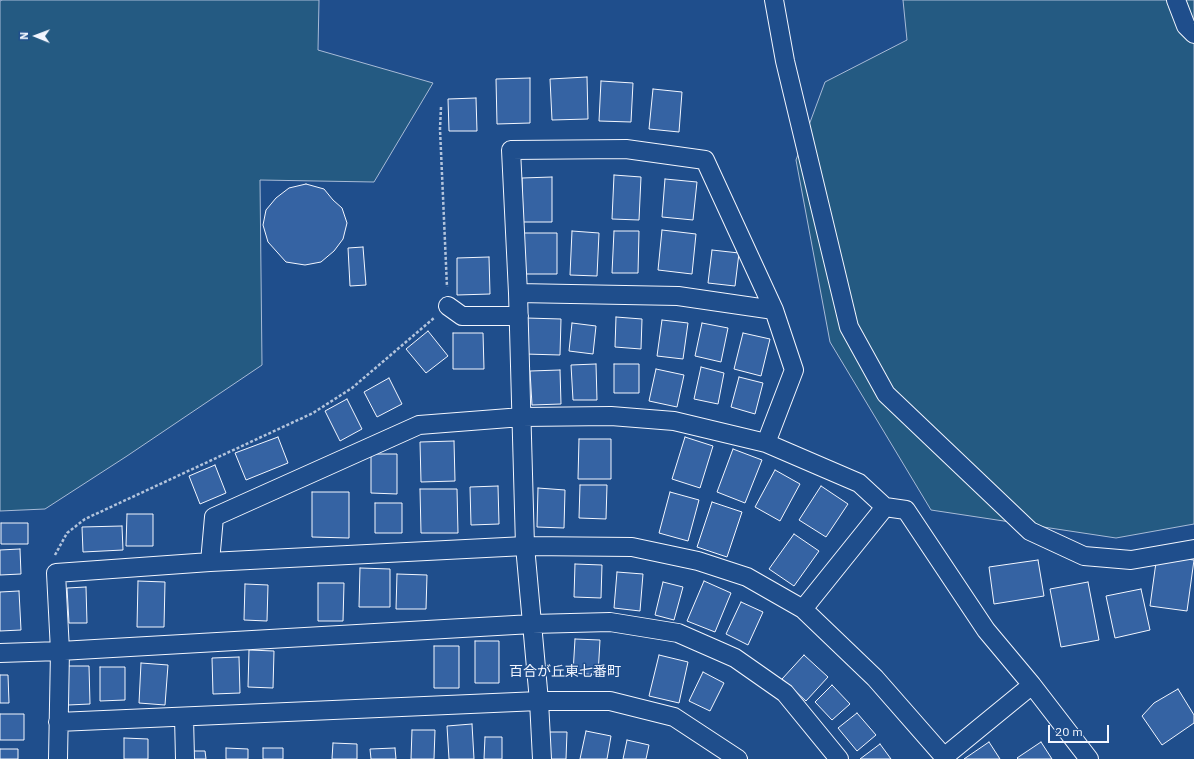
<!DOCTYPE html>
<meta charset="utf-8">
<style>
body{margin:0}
#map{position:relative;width:1194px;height:759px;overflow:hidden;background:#1f4e8c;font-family:"IBM Plex Sans",sans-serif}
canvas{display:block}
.north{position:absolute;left:16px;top:16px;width:40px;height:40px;-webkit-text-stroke:3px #1f4e8c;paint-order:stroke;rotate:271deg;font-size:11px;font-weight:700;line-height:16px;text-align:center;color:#f2f6ff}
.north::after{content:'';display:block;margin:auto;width:14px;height:18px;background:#f2f6ff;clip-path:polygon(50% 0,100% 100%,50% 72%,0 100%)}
.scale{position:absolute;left:1048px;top:725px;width:61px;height:18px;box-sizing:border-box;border:2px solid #f2f6ff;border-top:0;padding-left:5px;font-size:12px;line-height:14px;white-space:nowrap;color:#f2f6ff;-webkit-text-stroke:3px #1f4e8c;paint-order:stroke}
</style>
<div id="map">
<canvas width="1194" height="759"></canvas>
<div class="north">N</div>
<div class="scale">20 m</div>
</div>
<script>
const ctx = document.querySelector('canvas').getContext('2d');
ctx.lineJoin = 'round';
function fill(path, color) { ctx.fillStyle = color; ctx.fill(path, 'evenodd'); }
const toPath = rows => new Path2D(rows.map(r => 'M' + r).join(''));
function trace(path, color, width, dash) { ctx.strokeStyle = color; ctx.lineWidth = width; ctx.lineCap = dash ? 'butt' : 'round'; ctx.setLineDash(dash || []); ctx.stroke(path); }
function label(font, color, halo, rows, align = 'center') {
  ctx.font = font + ' "IBM Plex Sans","Noto Sans JP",sans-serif'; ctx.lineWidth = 3; ctx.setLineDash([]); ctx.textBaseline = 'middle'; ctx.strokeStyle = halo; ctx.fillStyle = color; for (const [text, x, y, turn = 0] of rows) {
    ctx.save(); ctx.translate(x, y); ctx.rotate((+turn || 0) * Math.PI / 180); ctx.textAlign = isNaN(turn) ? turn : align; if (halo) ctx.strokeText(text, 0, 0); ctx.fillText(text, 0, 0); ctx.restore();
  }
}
const green = toPath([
 [2,0,319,0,318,50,433,83,374,182,260,180,262,365,127,456,45,509,0,511,0,1,2,0],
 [903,0,1194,0,1194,524,1116,538,931,510,830,342,796,160,825,82,907,40,903,0]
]);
fill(green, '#245a82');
trace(green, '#a8bbd7', 1);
const building = toPath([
 [587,77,588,119,552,120,550,79,587,77],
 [530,78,530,123,497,124,496,79,530,78],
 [601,81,633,83,631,122,599,121,601,81],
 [653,89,682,92,679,132,649,129,653,89],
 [476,98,477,131,449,131,448,99,476,98],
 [614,175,641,177,639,220,612,219,614,175],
 [552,177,552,222,523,222,522,178,552,177],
 [665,179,697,182,693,220,662,217,665,179],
 [306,184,324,189,333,200,342,208,347,223,343,239,334,251,321,262,305,265,286,262,268,242,263,225,266,210,276,198,289,188,306,184],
 [662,230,696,234,692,274,658,270,662,230],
 [572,231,599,233,597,276,570,275,572,231],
 [614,231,639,231,638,273,612,273,614,231],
 [524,233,557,233,557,274,524,274,524,233],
 [363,247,366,285,350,286,348,248,363,247],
 [712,250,739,253,735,286,708,283,712,250],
 [489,257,490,294,457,295,457,258,489,257],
 [616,317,642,319,641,349,615,347,616,317],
 [526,318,561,319,560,355,525,354,526,318],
 [662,320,688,323,683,359,657,356,662,320],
 [572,323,596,326,593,354,569,351,572,323],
 [702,323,728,328,721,362,695,356,702,323],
 [428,331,448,356,426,373,406,349,428,331],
 [453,333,483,333,484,369,453,369,453,333],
 [743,333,770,339,761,376,734,369,743,333],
 [596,364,597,400,573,400,571,365,596,364],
 [614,364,639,364,639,393,614,393,614,364],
 [701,367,724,373,718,404,694,399,701,367],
 [656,369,684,375,677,407,649,401,656,369],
 [560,370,561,404,532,405,530,371,560,370],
 [739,377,763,383,755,414,731,407,739,377],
 [389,378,402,404,377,417,364,392,389,378],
 [347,399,362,429,340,441,325,411,347,399],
 [278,437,288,463,246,480,235,453,278,437],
 [685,437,713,446,700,488,672,479,685,437],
 [579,439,611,439,611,479,578,479,579,439],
 [454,441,455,481,421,482,420,442,454,441],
 [733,449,762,460,745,503,717,492,733,449],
 [371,454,397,454,397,494,371,493,371,454],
 [215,465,226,493,200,504,189,476,215,465],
 [775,470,800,484,780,521,755,507,775,470],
 [580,485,607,485,606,519,579,518,580,485],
 [498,486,499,524,471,525,470,487,498,486],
 [821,486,848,504,826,537,799,520,821,486],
 [538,488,565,490,564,528,537,527,538,488],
 [420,489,457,489,458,533,421,533,420,489],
 [312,492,349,492,349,538,312,537,312,492],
 [670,492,699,500,688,541,659,533,670,492],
 [712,502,742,512,727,557,697,547,712,502],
 [375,503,402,503,402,533,375,533,375,503],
 [127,514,153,514,153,546,126,546,127,514],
 [1,523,28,523,28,544,1,544,1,523],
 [122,526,123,550,83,552,82,527,122,526],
 [794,534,819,551,794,586,769,569,794,534],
 [20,549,21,574,0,575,0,550,20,549],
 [1157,555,1194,560,1187,611,1150,606,1157,555],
 [1038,560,1044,596,994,604,989,567,1038,560],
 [575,564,602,565,601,598,574,597,575,564],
 [360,568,390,569,390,607,359,607,360,568],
 [617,572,643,574,640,611,614,608,617,572],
 [397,574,427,575,426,609,396,609,397,574],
 [138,581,165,582,164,627,137,627,138,581],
 [704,581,731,593,715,632,687,621,704,581],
 [663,582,683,587,674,620,655,615,663,582],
 [1088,582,1099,640,1061,647,1050,589,1088,582],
 [318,583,344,583,343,621,318,621,318,583],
 [245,584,268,585,267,621,244,620,245,584],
 [86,587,87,623,69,623,67,588,86,587],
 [1141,589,1150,630,1115,638,1106,596,1141,589],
 [19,591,21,630,0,631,0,592,19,591],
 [741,602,763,612,748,645,726,634,741,602],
 [575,639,600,640,598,675,573,673,575,639],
 [475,641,499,641,499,683,475,683,475,641],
 [434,646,459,646,459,688,434,688,434,646],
 [249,650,274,651,273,688,248,687,249,650],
 [659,655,688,662,679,703,649,696,659,655],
 [804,655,828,677,806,701,782,679,804,655],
 [239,657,240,693,213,694,212,658,239,657],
 [141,663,168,665,165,705,139,703,141,663],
 [67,666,89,666,90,704,68,705,67,666],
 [100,667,125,667,125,700,100,701,100,667],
 [703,672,724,683,710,711,689,701,703,672],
 [0,675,8,675,9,703,0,703,0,675],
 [832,685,850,704,832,720,815,702,832,685],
 [1178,689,1194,715,1194,723,1162,745,1142,716,1154,703,1178,689],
 [857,713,876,735,857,751,838,728,857,713],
 [0,714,24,714,24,740,0,740,0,714],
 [472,724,474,759,449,759,447,726,472,724],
 [412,730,435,730,434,759,411,759,412,730],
 [586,731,611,736,607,759,580,759,586,731],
 [548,732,567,732,566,759,547,759,548,732],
 [485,737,502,737,502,759,484,759,485,737],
 [124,738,148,739,148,759,124,759,124,738],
 [627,740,649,745,646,759,623,759,627,740],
 [989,742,1000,759,964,759,989,742],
 [1041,742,1052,759,1018,759,1017,758,1041,742],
 [333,743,357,744,357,759,332,759,333,743],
 [880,744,891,759,860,759,880,744],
 [226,748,248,749,248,759,226,759,226,748],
 [263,748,283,748,283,759,263,759,263,748],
 [395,748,396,759,371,759,370,749,395,748],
 [0,749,18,749,18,759,0,759,0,749],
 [188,751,205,751,206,759,188,759,188,751]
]);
fill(building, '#3563a3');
trace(building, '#f2f6ff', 1);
const minor = toPath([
 [774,0,785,61,849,327,886,394,1030,531,1084,556,1131,560,1194,549],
 [1176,0,1186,26,1194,34],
 [518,293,678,296,774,310],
 [448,306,462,316,519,316],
 [210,562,214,517,419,425,522,417,611,416,674,421,766,443,859,483,885,507,906,510,986,630,1032,685,1089,759],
 [803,609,885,507],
 [0,653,60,651,532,624,610,622,678,633,735,658,785,693,839,759],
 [184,717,185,759],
 [58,722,539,701,610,701,674,717,738,759],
 [944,757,1032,685],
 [58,759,60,651,56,573,210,562,525,546,632,547,698,561,747,577,803,609,875,678,946,759],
 [542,759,539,701,525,546,518,293,511,150,626,149,705,160,774,310,794,370,766,443]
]);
trace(minor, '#f2f6ff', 20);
trace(toPath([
 [441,107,440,129,447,287],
 [55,555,67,533,85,519,313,413,352,388,434,318]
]), '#b3c4dc', 2.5, [3, 2]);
trace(minor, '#1f4e8c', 18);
label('14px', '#f2f6ff', '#1f4e8c', [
 ["百合が丘東七番町",565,672]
]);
</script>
